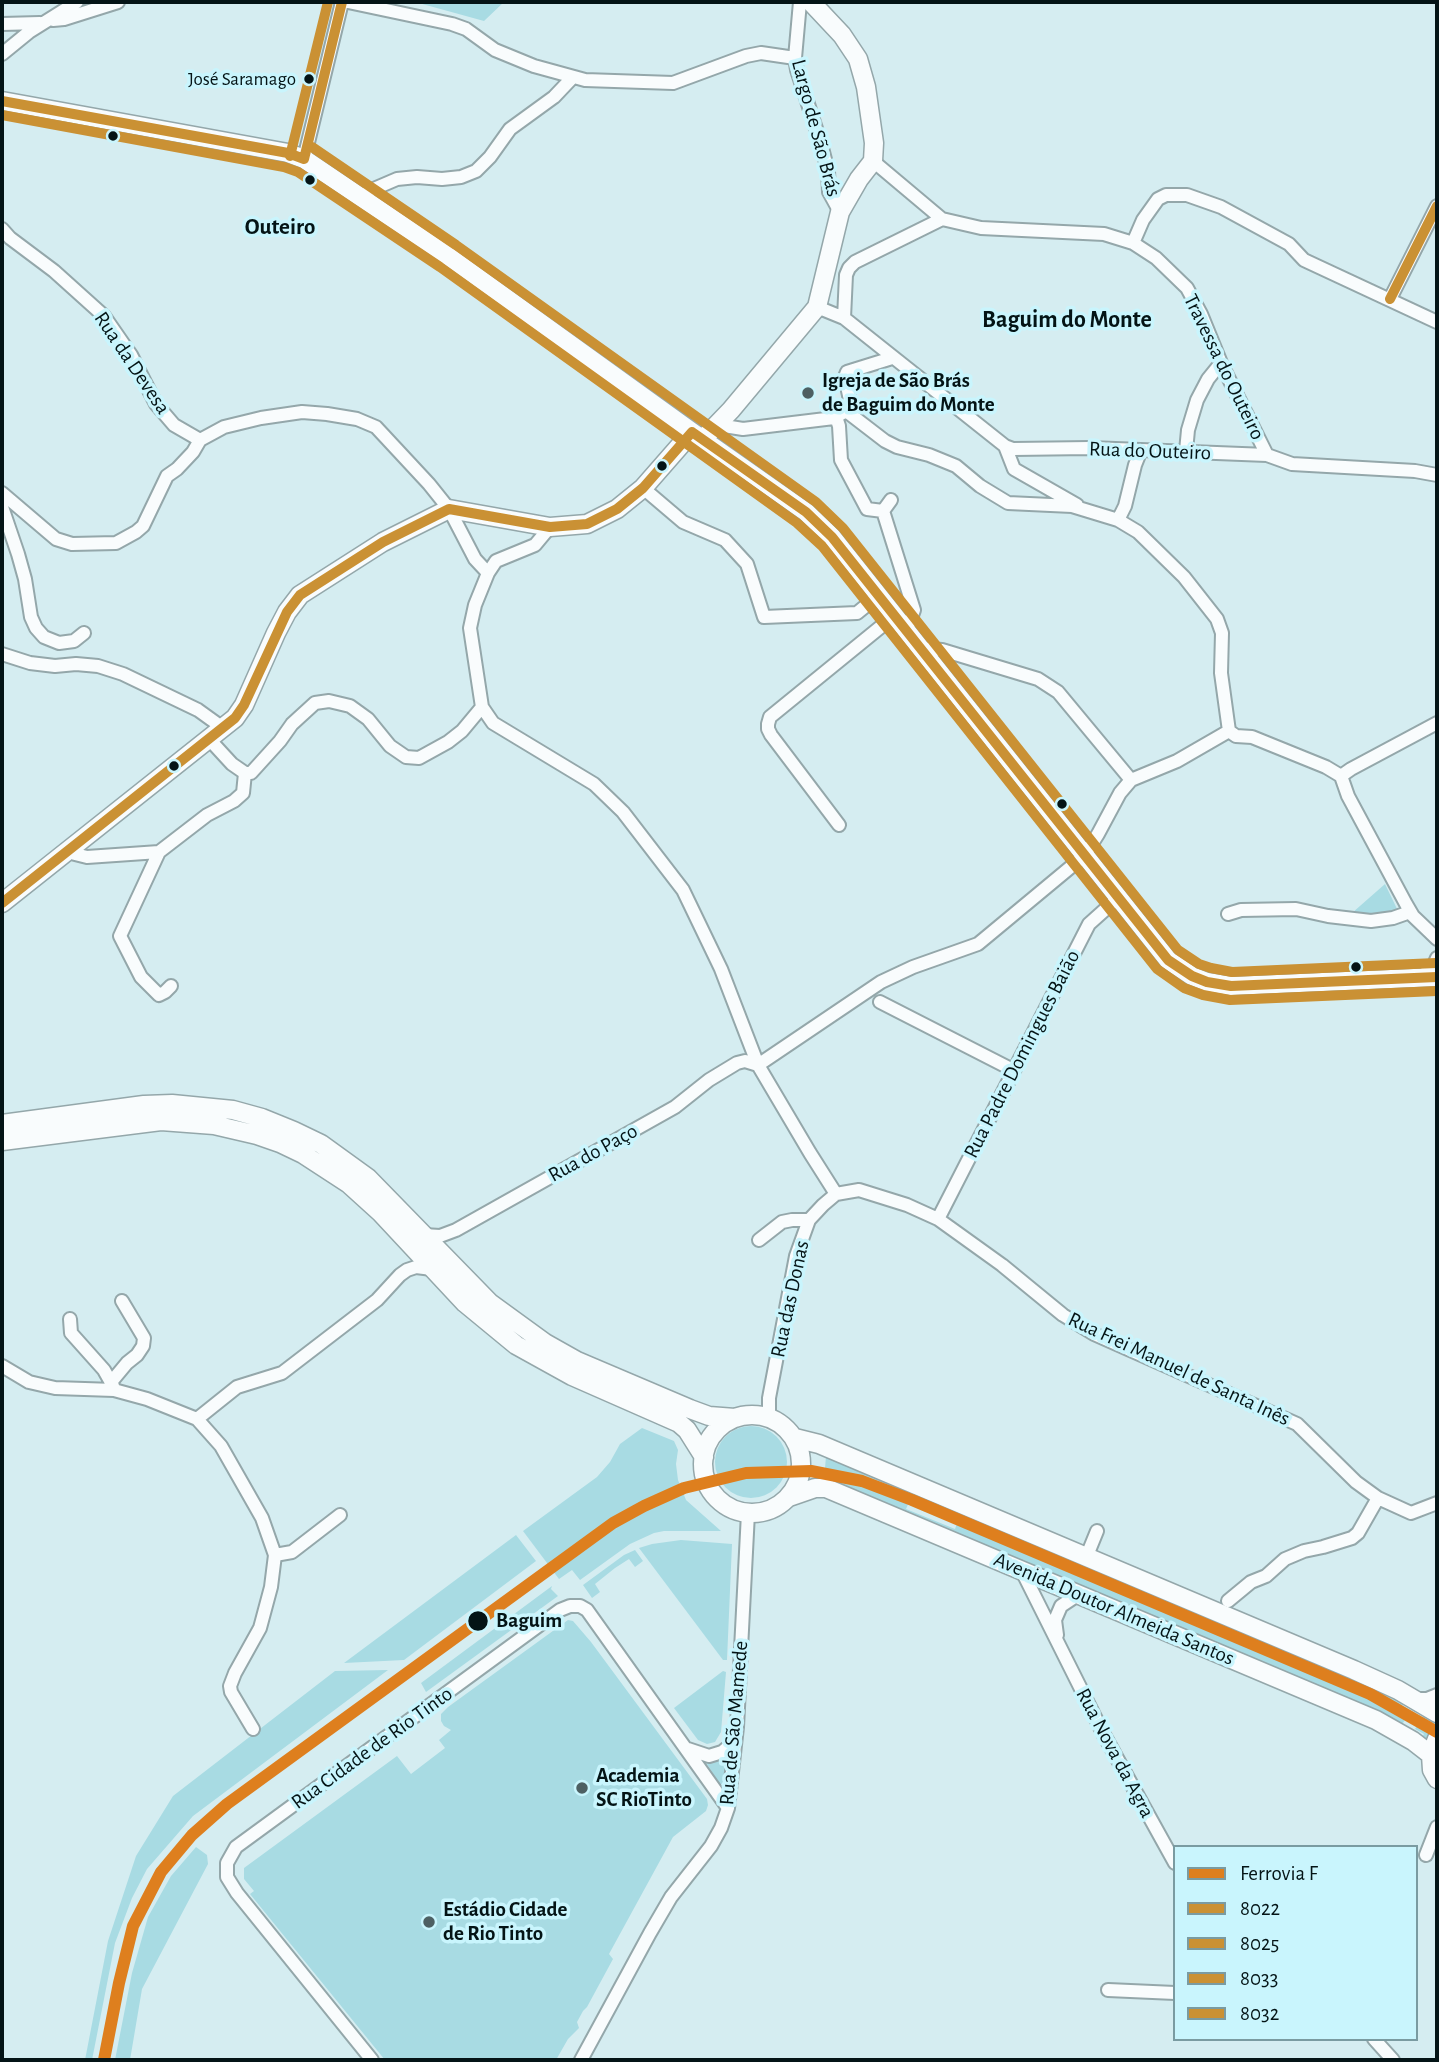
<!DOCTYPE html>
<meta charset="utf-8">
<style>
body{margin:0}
#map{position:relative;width:1439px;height:2062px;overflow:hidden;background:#d5edf1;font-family:"Alegreya Sans",sans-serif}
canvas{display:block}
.frame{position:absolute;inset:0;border:4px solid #041416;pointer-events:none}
.legend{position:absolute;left:1173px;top:1845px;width:245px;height:196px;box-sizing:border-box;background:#c9f5fd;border:2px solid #7a9ba1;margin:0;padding:9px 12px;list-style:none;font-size:21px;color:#041416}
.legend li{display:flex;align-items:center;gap:14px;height:35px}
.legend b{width:35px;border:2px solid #7a9ba1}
</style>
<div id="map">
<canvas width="1439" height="2062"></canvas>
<div class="frame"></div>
<ul class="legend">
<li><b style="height:9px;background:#de7f1e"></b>Ferrovia F</li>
<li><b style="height:9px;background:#ca9134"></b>8022</li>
<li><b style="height:9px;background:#ca9134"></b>8025</li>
<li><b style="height:9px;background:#ca9134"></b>8033</li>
<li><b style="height:9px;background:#ca9134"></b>8032</li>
</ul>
</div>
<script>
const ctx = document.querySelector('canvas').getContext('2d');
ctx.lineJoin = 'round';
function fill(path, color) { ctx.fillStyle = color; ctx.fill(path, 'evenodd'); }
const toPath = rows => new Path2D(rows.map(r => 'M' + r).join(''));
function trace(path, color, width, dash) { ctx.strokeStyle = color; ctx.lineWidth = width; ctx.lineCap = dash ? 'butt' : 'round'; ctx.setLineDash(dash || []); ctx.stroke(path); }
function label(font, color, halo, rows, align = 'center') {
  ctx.font = font + ' "Alegreya Sans",sans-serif'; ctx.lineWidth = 7; ctx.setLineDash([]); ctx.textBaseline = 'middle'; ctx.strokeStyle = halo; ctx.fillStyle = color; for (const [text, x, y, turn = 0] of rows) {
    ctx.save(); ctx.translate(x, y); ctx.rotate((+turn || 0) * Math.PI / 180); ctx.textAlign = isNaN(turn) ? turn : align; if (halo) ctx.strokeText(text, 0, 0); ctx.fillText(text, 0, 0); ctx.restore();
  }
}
fill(toPath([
 [415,2,504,2,484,21],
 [1385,884,1399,913,1352,913],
 '715 1462a36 36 0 1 1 72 0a36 36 0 1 1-72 0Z',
 [642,1428,674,1441,678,1450,676,1464,678,1480,686,1500,721,1531,664,1531,654,1533,630,1544,580,1580,572,1570,559,1579,523,1531,597,1477,610,1462,620,1444],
 [826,1456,1358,1681,1403,1704,1402,1706,1410,1712,1401,1726,1374,1712,1282,1670,824,1481],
 [912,1495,960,1515,955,1529,906,1509],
 [516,1535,536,1561,404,1660,344,1663],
 [681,1540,732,1544,727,1660,723,1660,639,1548,652,1544],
 [635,1550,643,1561,635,1567,629,1559,615,1568,595,1584,600,1592,592,1598,583,1585,624,1555],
 [552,1586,551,1589,558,1596,426,1692,421,1683],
 [568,1620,573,1621,591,1642,707,1799,708,1805,706,1811,673,1837,609,1954,613,1959,587,2007,583,2011,577,2022,579,2028,568,2039,556,2060,385,2060,250,1894,254,1891,244,1879,244,1868,397,1756,411,1774,445,1748,439,1740,451,1730,444,1726,441,1721,441,1714,448,1707],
 [388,1670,193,1816,147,1869,132,1898,115,1943,92,2060,85,2060,108,1941,136,1856,173,1796,335,1671],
 [723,1671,726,1672,721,1732,715,1742,707,1744,698,1740,674,1708],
 [1425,1714,1437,1721,1437,1725,1431,1732,1426,1742,1421,1739,1424,1734,1415,1729],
 [726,1757,724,1783,720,1785,705,1761],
 [196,1847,207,1855,208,1864,142,1989,130,2060,115,2060,132,1973,148,1917,171,1876]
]), '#a8dbe3');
const street = toPath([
 [348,2,452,24,466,29,495,50,534,66,585,80,673,83,746,56,761,53,795,58],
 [800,2,795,58,797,70,821,144,828,171,829,192,840,212],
 [53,20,64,19,118,2],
 [2,24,40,23],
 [2,54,29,32,77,2],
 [304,159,342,2],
 [873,161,942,219,981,228,1104,234,1133,243,1156,258,1187,288,1201,314,1221,363,1267,455],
 [362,197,369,191,397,179,417,177,442,179,461,177,476,171,490,157,510,129,554,97,573,77],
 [2,229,10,238,54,271,104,316,131,355,156,404,174,425,200,440],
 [1133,243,1143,220,1158,199,1166,195,1187,195,1221,207,1289,244,1304,260,1437,322],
 [1390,299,1437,206],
 [817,307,844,318,1005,446,1013,449,1090,448,1267,455,1292,464,1415,471,1437,475],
 [844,318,846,275,849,268,855,262,942,219],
 [846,411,885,441,897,447,929,455,956,466,980,486,1008,503,1072,506,1118,520,1138,532,1184,577,1217,619,1222,633,1221,673,1229,731,1236,736,1252,737,1326,767,1341,776,1348,796,1406,904,1413,916,1437,939],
 [834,418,837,420,839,426,841,460,867,509,883,511],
 [718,425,743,429,834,418,846,411,850,400,845,377,847,372,892,358],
 [200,440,224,427,261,418,302,412,327,414,357,419,376,427,429,484,449,509,475,559,488,573],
 [1005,446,1014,469,1077,505],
 [1186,451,1188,430,1197,400,1208,379,1221,363],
 [643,488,683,522,725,540,747,564,764,617,857,613,878,596],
 [2,493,56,539,72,544,116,543,136,532,143,526,167,476,177,469,193,452,200,440],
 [891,500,883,511,914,610,906,632],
 [2,507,18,554,25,579,31,617,36,628,44,637,59,643,74,641,84,633],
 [1118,520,1125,506,1135,465,1141,450],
 [550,527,535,545,496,561,488,573,475,605,470,628,482,707,493,723,594,784,623,812,683,890,721,969,758,1065,810,1153,836,1194,859,1190,907,1205,938,1219,1002,1265,1063,1315,1094,1334,1297,1424,1356,1482,1378,1498,1411,1513,1437,1503],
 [919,648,942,650,1038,679,1058,692,1131,780],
 [2,654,30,663,55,666,76,664,98,666,123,674,198,710,223,728],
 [209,739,232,764,245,773,251,773,280,741,292,724,315,703,329,701,350,706,368,719,390,746,406,757,419,758,448,742,462,731,482,707],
 [1341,776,1351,769,1437,723],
 [839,825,771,735,768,729,768,724,770,717,894,616],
 [70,850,75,854,87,857,159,852,207,815,234,801,243,793,245,773],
 [159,852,120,936,141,977,159,995,165,992,171,986],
 [1228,914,1241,910,1296,909,1328,916,1371,921,1393,918,1410,912],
 [1420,978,1434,965,1437,958],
 [880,1002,1013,1070],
 [938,1219,1089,924,1118,898],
 [424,1235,440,1236,456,1230,675,1107,709,1080,737,1063,745,1061,758,1065,881,982,913,967,978,944,1084,856,1098,834,1120,793,1131,780,1177,761,1229,731],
 [759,1240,782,1222,792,1220,809,1220],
 [70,1319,71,1333,104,1370,113,1386],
 [2,1366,29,1382,55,1388,114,1390,147,1399,197,1419,221,1446,262,1518,275,1555,271,1587,260,1628,235,1673,230,1686,231,1692,253,1729],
 [112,1381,127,1363,137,1355,143,1346,144,1338,122,1301],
 [769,1417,769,1398,796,1256,809,1220,823,1205,836,1194],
 [197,1419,237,1387,282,1373,377,1300,400,1275,407,1270,416,1267,432,1269],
 [275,1555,292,1552,340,1515],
 [1086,1558,1097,1531],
 [1022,1571,1103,1733,1175,1863],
 [1228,1601,1251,1582,1266,1576,1285,1559,1304,1551,1323,1547,1352,1538,1358,1533,1378,1498],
 [1057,1635,1055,1620,1061,1606,1079,1594],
 [1414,1699,1427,1699,1437,1695],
 [688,1749,709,1756,722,1752,735,1741],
 [1426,1855,1437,1827],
 [1108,1990,1175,1993],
 [1374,2039,1393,2060],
 [372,2060,237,1893,227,1877,227,1863,236,1847,560,1610,570,1606,580,1606,587,1610,728,1808],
 [581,2060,650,1933,671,1897,711,1846,721,1828,728,1808,737,1727,748,1513]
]);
const secondary = toPath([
 [2,101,288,153,304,159,448,256,692,432,806,512,832,537,1168,960,1192,976,1207,982,1231,986,1437,977],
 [703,439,731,410,817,307,840,212,859,179,873,161,874,143,866,87,858,59,842,35,811,2],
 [2,903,235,718,244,705,276,633,287,612,300,595,383,542,449,509,550,527,587,524,617,509,643,488,692,432],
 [2,1124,144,1105,172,1104,233,1110,262,1118,294,1131,321,1144,368,1178,490,1303,545,1343,577,1361,690,1409,709,1416,735,1418],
 [2,1141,161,1121,214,1125,257,1135,280,1143,303,1154,349,1184,381,1213,465,1303,516,1345,572,1376,679,1423,687,1430,704,1457],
 '703 1464a49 49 0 1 1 98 0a49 49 0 1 1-98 0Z',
 [795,1438,819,1444,1354,1670,1398,1690,1437,1713],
 [789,1497,815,1488,826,1488,1376,1720,1413,1741,1431,1755],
 [1437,1739,1431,1755,1432,1770,1437,1779]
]);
trace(street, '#94a7aa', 16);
trace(secondary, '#94a7aa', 21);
trace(street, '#f9fcfd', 12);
trace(secondary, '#f9fcfd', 18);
trace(toPath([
 [692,432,806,512,832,537,1168,960,1192,976,1207,982,1231,986,1437,977],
 [2,903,235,718,244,705,287,612,300,595,383,542,449,509,550,527,587,524,617,509,643,488,692,432]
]), '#ca9134', 10);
trace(toPath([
 [2,115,284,167,298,172,440,267,797,523,822,546,1157,969,1184,988,1203,995,1230,1000,1437,991]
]), '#ca9134', 10);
trace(toPath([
 [312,147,456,245,816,502,843,528,1178,950,1199,964,1211,968,1232,972,1436,963],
 [290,156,328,2]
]), '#ca9134', 10);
trace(toPath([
 [2,101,288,153,304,159],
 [304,159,342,2],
 [1390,299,1437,206]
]), '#ca9134', 10);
trace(toPath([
 [104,2060,119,1983,133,1926,161,1872,192,1835,227,1804,613,1523,644,1506,684,1488,746,1473,811,1471,862,1481,912,1500,1370,1694,1437,1732]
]), '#de7f1e', 12);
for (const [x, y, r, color] of [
 [309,79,6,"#041416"],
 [113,136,6,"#041416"],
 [310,180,6,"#041416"],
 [808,393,7,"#4d6063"],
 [662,466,6,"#041416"],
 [174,766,6,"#041416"],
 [1062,804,6,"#041416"],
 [1356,967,6,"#041416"],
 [478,1621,11,"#041416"],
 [582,1788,7,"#4d6063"],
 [429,1922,7,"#4d6063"]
]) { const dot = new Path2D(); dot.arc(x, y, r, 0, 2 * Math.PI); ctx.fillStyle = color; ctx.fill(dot); trace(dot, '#c9f5fd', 2.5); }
label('19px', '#041416', '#c9f5fd', [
 ["José Saramago",296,79]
], 'right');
label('21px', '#041416', '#c9f5fd', [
 ["Largo de São Brás",816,128,75],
 ["Rua da Devesa",132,363,56],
 ["Travessa do Outeiro",1224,367,64],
 ["Rua do Outeiro",1150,451,2],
 ["Rua Padre Domingues Baião",1022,1054,-63],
 ["Rua do Paço",593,1153,-29],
 ["Rua das Donas",790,1299,-78],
 ["Rua Frei Manuel de Santa Inês",1179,1369,25],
 ["Avenida Doutor Almeida Santos",1114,1609,23],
 ["Rua de São Mamede",734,1723,-85],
 ["Rua Cidade de Rio Tinto",372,1748,-36],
 ["Rua Nova da Agra",1115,1753,62]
]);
label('bold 21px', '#041416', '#c9f5fd', [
 ["Igreja de São Brás",822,381],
 ["de Baguim do Monte",822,405],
 ["Academia",596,1776],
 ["SC RioTinto",596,1800],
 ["Estádio Cidade",443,1910],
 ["de Rio Tinto",443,1934]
], 'left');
label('bold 21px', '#041416', '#c9f5fd', [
 ["Baguim",496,1621]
], 'left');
label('bold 23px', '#041416', '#c9f5fd', [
 ["Outeiro",280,227]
]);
label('bold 24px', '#041416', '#c9f5fd', [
 ["Baguim do Monte",1067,320]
]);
</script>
